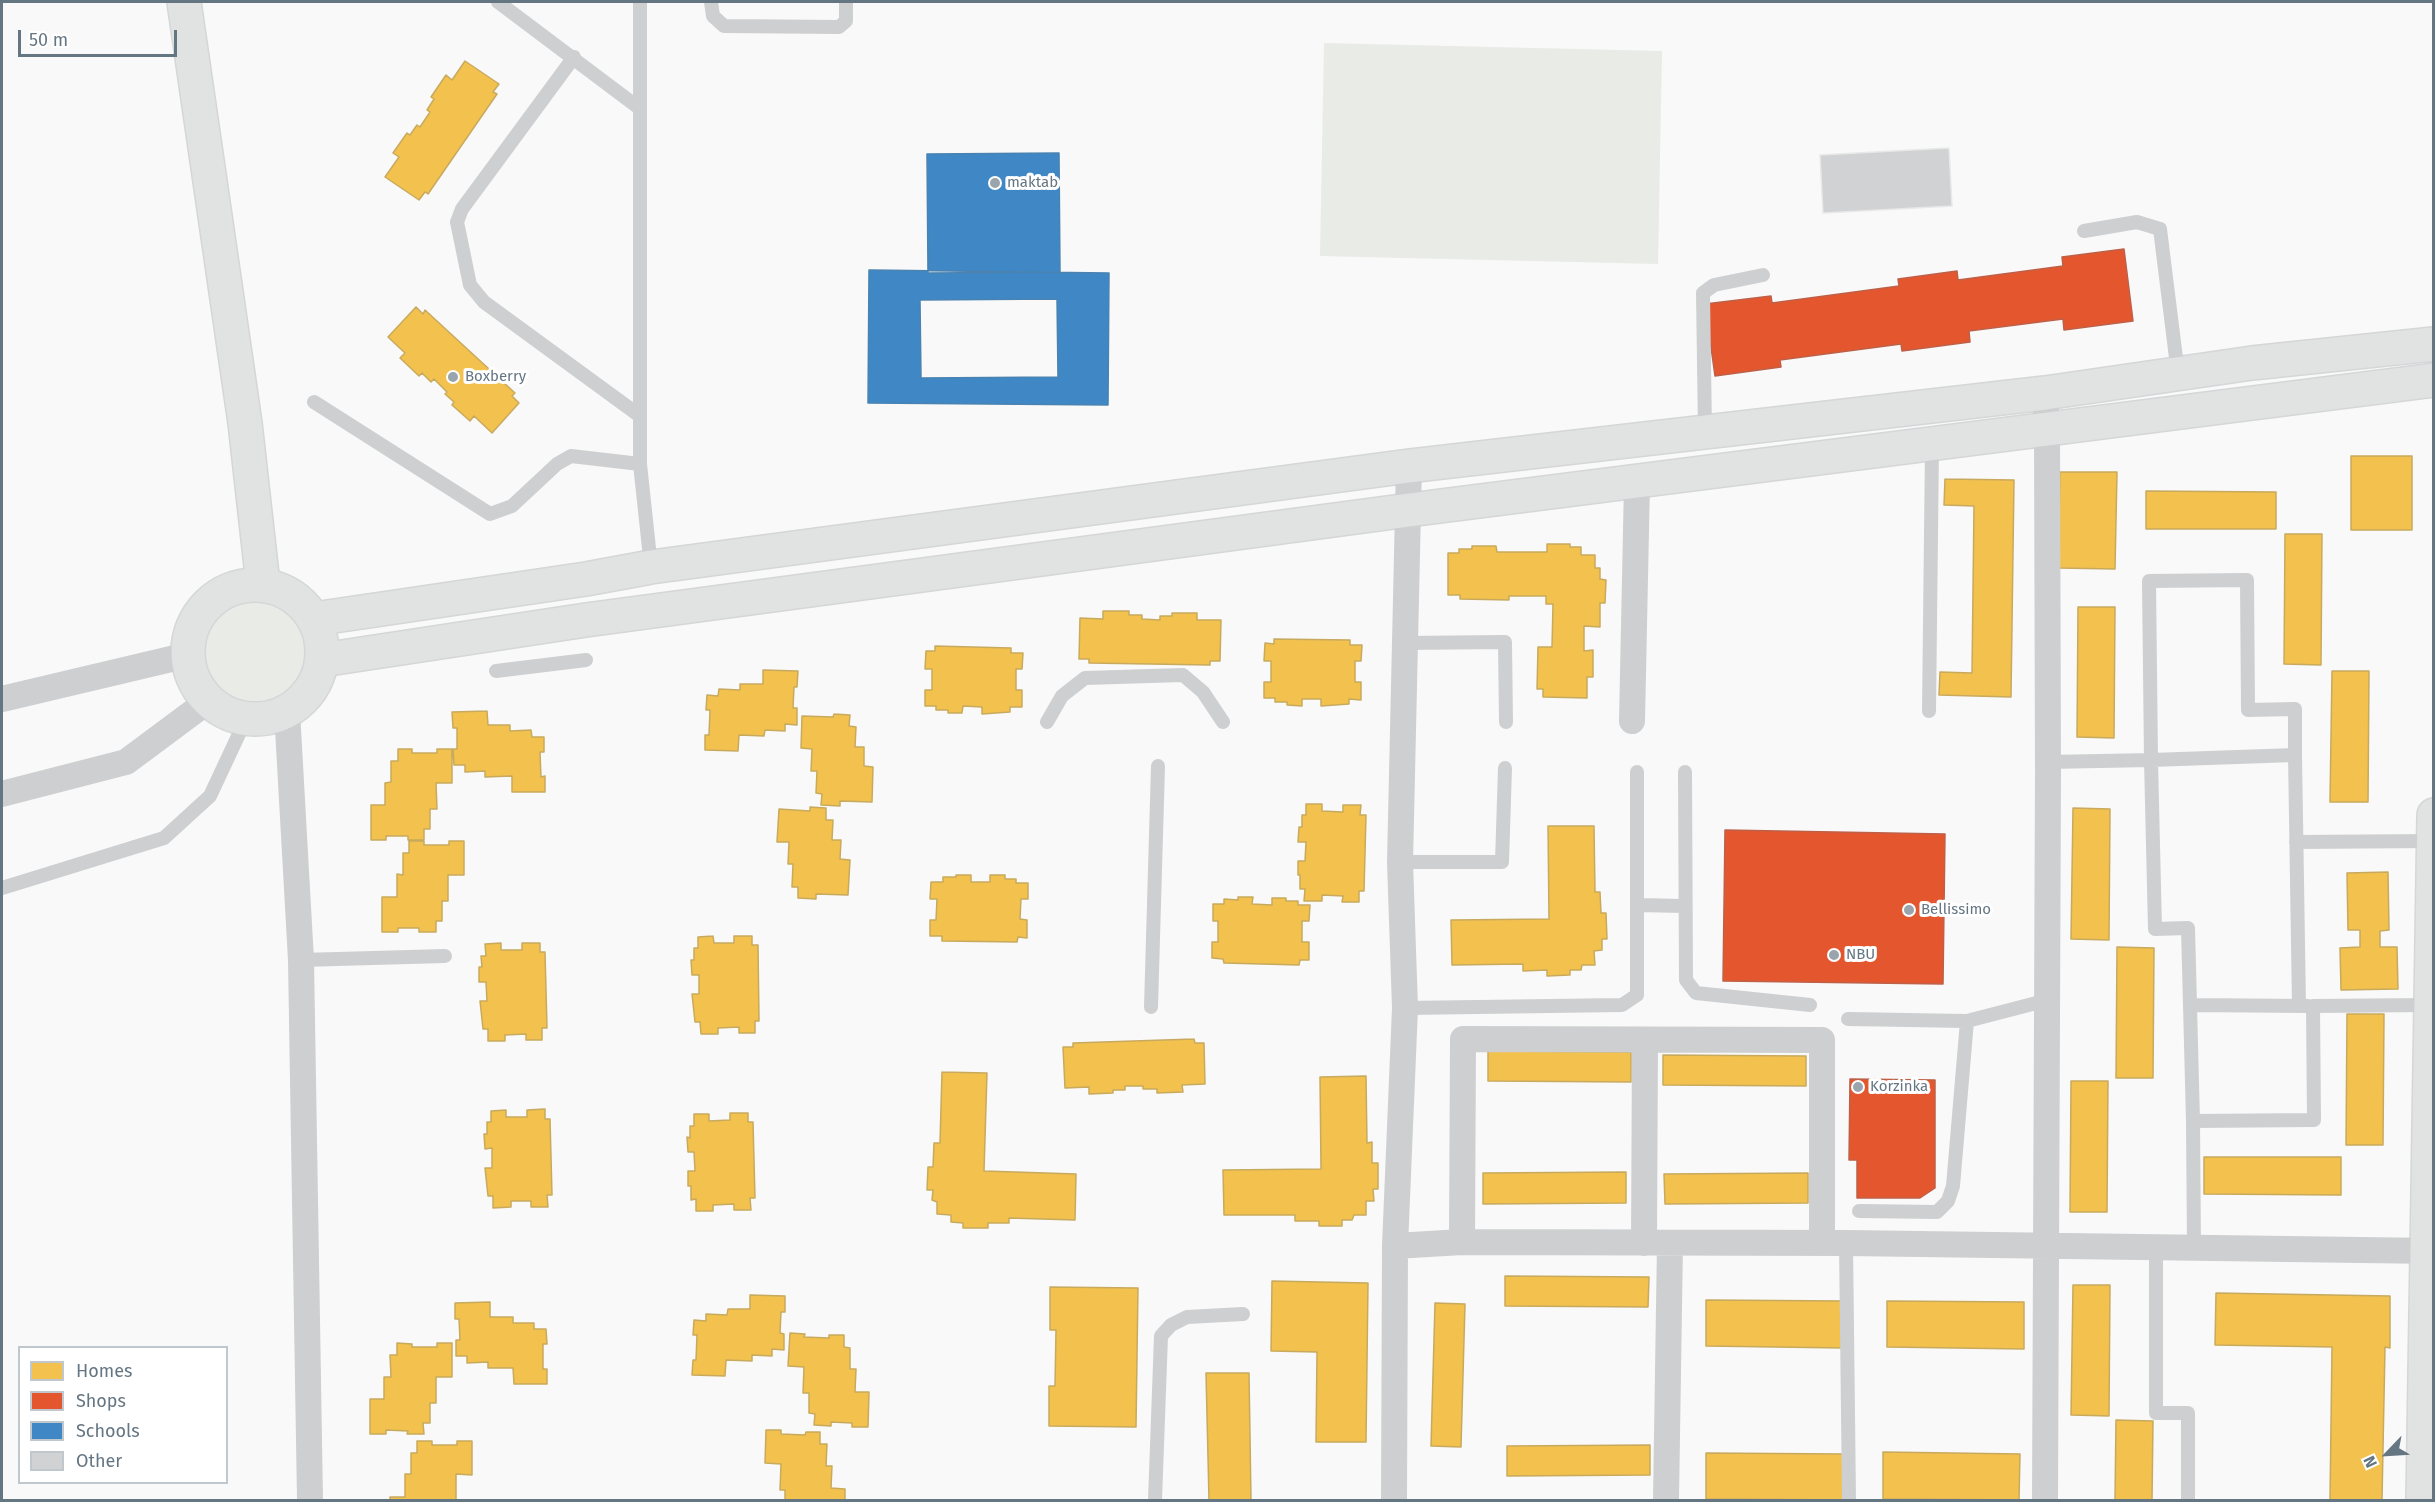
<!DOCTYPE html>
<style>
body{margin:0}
#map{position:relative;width:2435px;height:1502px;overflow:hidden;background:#f9f9f9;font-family:"Fira Sans",sans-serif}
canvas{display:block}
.frame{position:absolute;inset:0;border:3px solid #657683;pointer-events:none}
.legend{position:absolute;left:18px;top:1346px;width:210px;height:138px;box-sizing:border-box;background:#fff;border:2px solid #c1c8cd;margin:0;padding:8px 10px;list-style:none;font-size:18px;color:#657683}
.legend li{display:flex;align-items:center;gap:12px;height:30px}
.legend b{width:30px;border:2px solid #c1c8cd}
.north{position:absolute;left:2357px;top:1424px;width:60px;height:60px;-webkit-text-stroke:4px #fff;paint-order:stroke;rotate:245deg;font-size:16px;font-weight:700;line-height:24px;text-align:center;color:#657683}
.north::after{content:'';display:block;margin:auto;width:21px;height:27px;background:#657683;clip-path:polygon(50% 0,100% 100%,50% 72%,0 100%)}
.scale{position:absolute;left:18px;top:30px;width:159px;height:27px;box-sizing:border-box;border:3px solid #657683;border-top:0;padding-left:8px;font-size:18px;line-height:21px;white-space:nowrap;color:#657683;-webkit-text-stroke:4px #fff;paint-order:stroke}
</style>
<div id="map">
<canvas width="2435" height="1502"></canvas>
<div class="frame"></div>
<ul class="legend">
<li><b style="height:16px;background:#f2c14e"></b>Homes</li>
<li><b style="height:16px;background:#e4572e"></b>Shops</li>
<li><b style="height:16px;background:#3f88c5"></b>Schools</li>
<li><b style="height:16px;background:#d0d2d3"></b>Other</li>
</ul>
<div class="north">N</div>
<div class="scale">50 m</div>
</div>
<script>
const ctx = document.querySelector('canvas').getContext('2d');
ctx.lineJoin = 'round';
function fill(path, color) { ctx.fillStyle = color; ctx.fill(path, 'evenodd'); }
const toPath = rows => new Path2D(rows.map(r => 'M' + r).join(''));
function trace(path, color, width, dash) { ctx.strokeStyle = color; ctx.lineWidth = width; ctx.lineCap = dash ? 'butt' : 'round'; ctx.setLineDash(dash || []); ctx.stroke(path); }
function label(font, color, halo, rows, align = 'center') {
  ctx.font = font + ' "Fira Sans",sans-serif'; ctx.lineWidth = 6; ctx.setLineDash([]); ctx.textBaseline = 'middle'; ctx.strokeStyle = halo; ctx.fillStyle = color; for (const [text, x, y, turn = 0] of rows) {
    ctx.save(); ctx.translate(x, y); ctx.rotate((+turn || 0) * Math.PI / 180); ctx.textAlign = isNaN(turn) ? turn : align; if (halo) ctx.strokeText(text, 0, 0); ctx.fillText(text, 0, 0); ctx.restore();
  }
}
fill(toPath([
 [1324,43,1662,51,1658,264,1320,256],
 '205 652a51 51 0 1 1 102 0a51 51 0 1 1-102 0Z'
]), '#e8ebe6');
const homes = toPath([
 [465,61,499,84,493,92,497,94,428,194,425,192,419,200,385,177,399,157,393,153,407,133,410,135,417,125,420,127,430,112,427,110,434,99,431,97,446,75,452,80,465,61],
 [416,307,423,314,425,310,515,393,512,396,519,403,492,433,474,416,470,421,452,405,454,402,445,394,447,392,434,379,431,382,422,373,419,376,400,358,405,353,388,337,416,307],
 [2351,456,2412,456,2412,530,2351,530,2351,456],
 [2060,472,2117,472,2115,569,2058,568,2060,472],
 [1945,479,2014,480,2011,697,1939,695,1940,672,1972,673,1974,506,1944,505,1945,479],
 [2146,491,2276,492,2276,529,2146,529,2146,491],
 [2285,534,2322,534,2321,665,2284,664,2285,534],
 [1547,544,1570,544,1570,547,1581,547,1581,555,1595,555,1595,568,1600,568,1600,579,1606,580,1605,603,1600,603,1600,627,1584,626,1584,651,1593,650,1593,677,1587,677,1587,698,1543,697,1543,689,1537,689,1538,647,1552,647,1553,604,1546,604,1546,596,1509,596,1509,600,1460,599,1460,595,1448,595,1448,553,1459,553,1459,549,1472,549,1472,546,1496,546,1497,552,1547,552,1547,544],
 [2078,607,2115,607,2114,738,2077,737,2078,607],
 [1103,611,1129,611,1129,615,1142,615,1142,619,1160,620,1160,616,1172,616,1172,613,1197,613,1197,620,1221,620,1220,661,1210,661,1210,665,1089,663,1089,659,1079,659,1080,618,1103,619,1103,611],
 [1274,639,1350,640,1350,645,1362,645,1361,661,1355,661,1355,682,1361,682,1361,700,1349,699,1349,704,1321,706,1321,699,1302,699,1302,706,1287,705,1287,702,1275,702,1275,698,1264,698,1264,682,1271,682,1271,661,1264,661,1265,643,1274,644,1274,639],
 [935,646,1011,648,1011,653,1023,653,1022,669,1016,669,1016,690,1022,690,1022,707,1010,707,1010,712,982,714,982,707,963,706,962,713,948,713,948,710,936,710,936,706,925,706,925,690,932,690,932,669,925,669,926,651,935,651,935,646],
 [763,670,798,671,797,687,794,687,793,708,797,708,797,725,785,724,785,731,765,730,764,736,739,735,738,751,705,750,705,735,709,735,710,710,706,710,707,695,718,696,719,689,740,690,740,684,763,684,763,670],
 [2332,671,2369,671,2368,802,2330,802,2332,671],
 [487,711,488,725,510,725,510,731,531,730,532,737,544,737,544,752,540,752,541,777,545,776,545,792,512,792,512,776,485,777,485,771,465,772,465,765,454,765,453,749,457,749,457,728,453,728,452,712,487,711],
 [834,714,850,715,849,726,856,727,855,747,864,747,864,766,873,767,872,802,840,801,840,806,821,805,822,794,816,793,817,771,811,771,812,749,801,748,802,716,833,717,834,714],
 [398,749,412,749,412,753,437,753,437,749,452,749,452,783,436,783,437,809,430,809,430,829,424,829,424,840,408,840,408,836,386,836,386,840,371,840,371,805,385,805,385,783,391,782,391,761,398,761,398,749],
 [1306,804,1322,804,1322,811,1343,812,1343,805,1361,805,1360,815,1366,815,1364,891,1359,891,1359,902,1342,902,1343,896,1322,895,1322,901,1304,901,1305,889,1300,889,1300,875,1298,875,1298,861,1305,861,1306,842,1298,842,1299,827,1302,827,1302,815,1306,815,1306,804],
 [810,807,826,808,826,820,833,820,832,840,841,840,840,859,850,860,848,895,816,894,816,899,798,898,798,887,792,887,793,864,788,864,789,842,777,842,779,809,810,811,810,807],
 [2073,808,2110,809,2109,940,2071,939,2073,808],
 [1548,826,1594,826,1595,892,1600,892,1601,913,1606,913,1607,939,1602,939,1602,950,1594,951,1595,965,1582,965,1581,970,1570,970,1570,975,1547,976,1547,970,1523,971,1523,964,1452,965,1451,920,1549,919,1548,826],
 [409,841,424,841,424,845,449,845,449,841,464,841,464,875,448,875,448,901,442,901,442,921,436,921,436,932,419,932,419,928,398,928,398,932,382,932,382,897,397,897,397,874,403,875,403,853,409,853,409,841],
 [2388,872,2389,930,2380,931,2380,947,2397,947,2398,989,2341,990,2340,948,2360,947,2360,930,2348,930,2347,873,2388,872],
 [956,875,971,875,971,882,990,882,990,875,1005,875,1005,879,1016,879,1016,883,1028,883,1028,899,1021,899,1020,919,1027,920,1027,938,1018,937,1017,942,942,941,942,936,930,936,930,920,936,920,937,899,930,899,931,882,943,882,943,877,956,877,956,875],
 [1238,897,1253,897,1252,904,1272,905,1272,898,1286,898,1286,901,1298,901,1298,905,1310,905,1309,921,1302,921,1302,942,1309,942,1309,960,1300,960,1299,965,1224,963,1223,959,1212,958,1212,942,1218,942,1218,921,1213,921,1213,904,1224,904,1224,899,1238,900,1238,897],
 [713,936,714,943,734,943,734,936,752,936,752,945,758,945,759,1021,755,1021,755,1033,739,1033,739,1027,718,1028,718,1034,701,1034,700,1022,695,1022,692,994,699,994,699,975,692,975,691,960,694,960,694,948,698,948,698,937,713,936],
 [501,943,501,950,522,950,522,943,540,943,540,952,545,952,547,1028,542,1028,542,1040,526,1040,526,1034,505,1035,505,1041,488,1041,488,1029,483,1029,480,1001,487,1001,486,982,479,982,479,967,482,967,481,956,486,956,485,944,501,943],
 [2117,947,2154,948,2153,1078,2116,1078,2117,947],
 [2347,1014,2384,1014,2383,1145,2346,1145,2347,1014],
 [1194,1039,1195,1043,1204,1043,1205,1084,1182,1085,1183,1092,1157,1093,1157,1089,1143,1089,1143,1086,1125,1086,1125,1090,1113,1090,1113,1093,1089,1094,1089,1087,1065,1088,1063,1047,1073,1047,1073,1043,1194,1039],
 [1488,1051,1631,1052,1631,1082,1488,1081,1488,1051],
 [1663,1055,1806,1056,1806,1086,1663,1085,1663,1055],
 [942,1072,987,1073,984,1171,1076,1174,1075,1220,1009,1218,1009,1223,988,1223,988,1228,963,1228,963,1223,951,1222,951,1215,937,1214,937,1202,932,1200,933,1190,927,1190,928,1167,933,1167,934,1143,940,1143,942,1072],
 [1366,1076,1367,1143,1372,1142,1372,1163,1378,1163,1378,1189,1373,1189,1374,1201,1366,1201,1366,1215,1354,1215,1352,1220,1342,1220,1342,1226,1319,1226,1319,1221,1295,1221,1295,1215,1224,1215,1223,1170,1321,1169,1320,1077,1366,1076],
 [2071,1081,2108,1081,2107,1212,2070,1212,2071,1081],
 [545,1109,545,1119,550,1119,552,1195,547,1195,548,1207,531,1207,531,1201,511,1201,511,1207,493,1208,493,1196,488,1196,485,1168,492,1168,492,1148,485,1149,484,1134,487,1134,487,1122,491,1122,491,1111,506,1110,506,1117,527,1117,527,1110,545,1109],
 [730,1113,748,1113,748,1122,753,1122,755,1198,750,1198,751,1210,734,1210,734,1204,713,1205,713,1211,696,1211,696,1199,691,1200,691,1186,688,1186,688,1171,695,1171,694,1152,688,1152,687,1137,690,1138,690,1126,694,1126,694,1114,709,1114,709,1121,730,1120,730,1113],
 [2204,1157,2341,1157,2341,1195,2204,1194,2204,1157],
 [1626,1172,1626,1203,1483,1204,1483,1173,1626,1172],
 [1808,1173,1808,1203,1665,1204,1664,1174,1808,1173],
 [1505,1276,1649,1277,1648,1307,1505,1306,1505,1276],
 [1272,1281,1368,1283,1366,1442,1316,1442,1317,1352,1271,1351,1272,1281],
 [2073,1285,2110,1285,2109,1416,2071,1415,2073,1285],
 [1050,1287,1138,1288,1136,1427,1049,1426,1049,1386,1055,1386,1056,1330,1050,1330,1050,1287],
 [2216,1293,2390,1296,2390,1348,2385,1347,2382,1500,2330,1500,2332,1347,2215,1345,2216,1293],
 [750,1295,785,1296,785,1312,781,1312,780,1333,784,1334,784,1350,772,1349,772,1356,752,1355,752,1361,726,1360,725,1376,692,1375,693,1360,696,1360,697,1335,693,1335,694,1320,706,1321,706,1314,727,1315,728,1309,750,1309,750,1295],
 [1706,1300,1844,1301,1843,1348,1706,1346,1706,1300],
 [1887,1301,2024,1302,2024,1349,1887,1347,1887,1301],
 [490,1302,490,1317,513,1317,513,1323,534,1323,534,1329,546,1329,547,1344,543,1344,543,1369,547,1369,547,1384,514,1384,513,1368,488,1368,488,1362,467,1363,467,1356,456,1356,456,1340,460,1340,459,1319,455,1319,455,1303,490,1302],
 [1435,1303,1465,1304,1461,1447,1431,1446,1435,1303],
 [790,1333,805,1334,804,1337,829,1338,829,1335,844,1335,844,1347,850,1348,850,1369,856,1369,855,1392,869,1392,868,1427,852,1427,852,1423,831,1422,831,1426,814,1425,815,1414,809,1413,809,1393,803,1393,804,1367,788,1366,790,1333],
 [397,1343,412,1344,412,1347,437,1347,437,1343,452,1343,452,1377,436,1377,436,1403,430,1403,430,1423,423,1423,424,1434,407,1434,408,1431,386,1430,386,1434,370,1434,370,1399,384,1399,384,1377,391,1377,390,1355,397,1355,397,1343],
 [1206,1373,1249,1373,1251,1500,1209,1500,1206,1373],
 [2116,1420,2153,1421,2152,1500,2115,1500,2116,1420],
 [766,1430,781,1430,781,1434,805,1435,806,1432,820,1432,820,1444,827,1444,826,1466,832,1466,831,1488,845,1489,845,1500,785,1500,785,1490,780,1490,781,1464,765,1463,766,1430],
 [417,1441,432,1441,432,1445,457,1445,457,1441,472,1441,472,1475,456,1474,456,1500,390,1500,390,1497,405,1497,405,1474,411,1474,411,1453,417,1453,417,1441],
 [1650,1445,1650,1475,1507,1476,1507,1446,1650,1445],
 [1883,1452,2020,1454,2019,1500,1883,1499,1883,1452],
 [1706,1453,1843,1454,1843,1500,1706,1499,1706,1453]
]);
fill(homes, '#f2c14e');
trace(homes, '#c8aa5e', 1.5);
const shops = toPath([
 [2124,249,2133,321,2064,330,2063,319,1969,331,1970,342,1902,351,1901,344,1780,360,1781,367,1715,376,1705,304,1771,296,1772,303,1899,286,1898,279,1957,271,1958,280,2063,266,2062,257,2124,249],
 [1725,830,1945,834,1943,984,1723,981,1725,830],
 [1850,1079,1935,1080,1935,1188,1920,1198,1857,1198,1857,1160,1849,1160,1850,1079]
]);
fill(shops, '#e4572e');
trace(shops, '#be6048', 1.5);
const schools = toPath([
 [1059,153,1060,272,928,273,927,154,1059,153],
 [869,270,1109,273,1108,405,868,403,869,270],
 [1057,299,1058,377,921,378,920,300,1057,299]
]);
fill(schools, '#3f88c5');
trace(schools, '#4a83b1', 1.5);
const building = toPath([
 [1949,148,1952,206,1823,213,1820,155,1949,148]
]);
fill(building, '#d0d2d3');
trace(building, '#e8e8e8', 1.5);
const secondary = toPath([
 [184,2,245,423,263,584],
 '188 652a67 67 0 1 1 134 0a67 67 0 1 1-134 0Z',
 [314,619,586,579,651,567,1409,466,2045,393,2252,363,2434,344],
 [322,660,586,620,1409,510,2434,380],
 [2423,1500,2434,815]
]);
trace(secondary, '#d5d6d7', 36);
trace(toPath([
 [498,2,639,108],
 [640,2,640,464,651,567],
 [711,2,713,16,724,26,839,27,846,21,846,2],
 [574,57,462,209,457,222,470,285,484,302,640,416],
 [2084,231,2137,222,2160,229,2178,374],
 [314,402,490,514,512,506,557,464,571,456,640,464],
 [1705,432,1703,293,1714,285,1763,275],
 [1404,643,1505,642,1506,722],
 [496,671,586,660],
 [1929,711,1932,446],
 [1047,722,1062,696,1085,678,1183,675,1203,692,1223,722],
 [2295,755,2295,709,2248,710,2247,580,2149,581,2151,760,2295,755,2299,1006],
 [2048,762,2151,760,2155,929,2188,928,2193,1121],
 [1685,772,1686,980,1696,993,1810,1005],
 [2296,842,2433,841],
 [1400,862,1502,862,1505,768],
 [2,888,164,838,210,796,246,719],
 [1637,905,1684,906],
 [301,960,445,956],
 [2190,1005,2308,1006],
 [1151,1007,1158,766],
 [1405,1008,1622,1005,1637,995,1637,772],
 [1848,1019,1967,1021],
 [1859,1211,1937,1212,1948,1201,1953,1186,1967,1021,2048,1000],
 [1846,1243,1849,1500],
 [2156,1248,2156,1413,2188,1413,2188,1500],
 [2194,1248,2193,1121,2314,1120,2313,1006,2430,1005],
 [1155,1500,1161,1336,1171,1325,1187,1317,1243,1314]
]), '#cecfd0', 14);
trace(toPath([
 [2,699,188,655],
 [287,711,301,960,310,1500],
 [1632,721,1637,483],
 [2,794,126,762,208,701],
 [1462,1242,1463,1039,1822,1040,1822,1243],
 [1644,1243,1645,1040],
 [1395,1246,1462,1242,1846,1243,2434,1251],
 [1394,1500,1395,1246,1405,1008,1400,862,1409,466],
 [1666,1500,1670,1243],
 [2045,1500,2048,773,2047,431,2045,393]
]), '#cecfd0', 26);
trace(secondary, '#e1e2e2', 33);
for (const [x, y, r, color] of [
 [995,183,6,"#99a4ac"],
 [453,377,6,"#99a4ac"],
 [1909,910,6,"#99a4ac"],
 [1834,955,6,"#99a4ac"],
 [1858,1087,6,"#99a4ac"]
]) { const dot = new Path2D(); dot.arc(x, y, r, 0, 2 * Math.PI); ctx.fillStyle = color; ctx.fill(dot); trace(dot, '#fff', 2); }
label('15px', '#657683', '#fff', [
 ["maktab",1007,183],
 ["Boxberry",465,377],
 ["Bellissimo",1921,910],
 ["NBU",1846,955],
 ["Korzinka",1870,1087]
], 'left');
</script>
